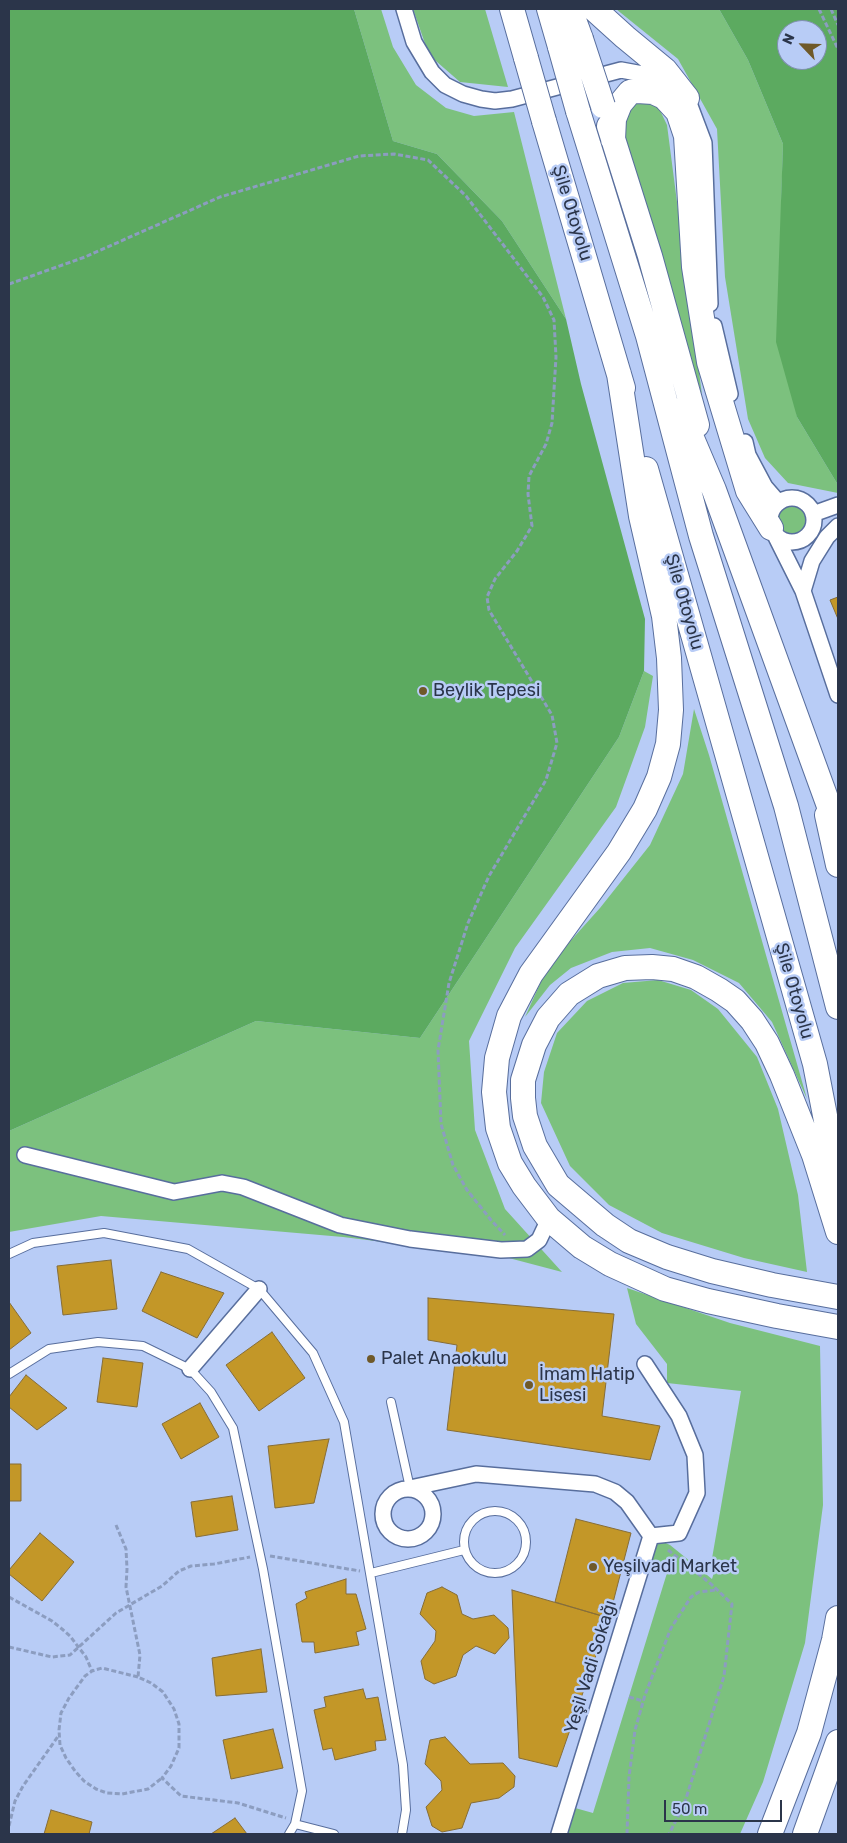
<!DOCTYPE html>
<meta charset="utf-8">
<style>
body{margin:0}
#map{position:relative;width:847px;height:1843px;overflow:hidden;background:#b8ccf6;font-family:Rubik,sans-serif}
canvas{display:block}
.frame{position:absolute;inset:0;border:10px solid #2b354a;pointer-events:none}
.north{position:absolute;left:777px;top:20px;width:50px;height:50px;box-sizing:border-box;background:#b8ccf6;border:1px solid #8090b1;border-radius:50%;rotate:294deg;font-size:14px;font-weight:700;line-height:20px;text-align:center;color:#2b354a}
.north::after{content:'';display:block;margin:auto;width:18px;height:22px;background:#6f5929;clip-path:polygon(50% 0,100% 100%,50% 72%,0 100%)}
.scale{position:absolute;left:664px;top:1800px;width:118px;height:22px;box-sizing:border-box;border:2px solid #2b354a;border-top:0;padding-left:6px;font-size:15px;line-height:18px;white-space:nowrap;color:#2b354a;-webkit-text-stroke:4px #b8ccf6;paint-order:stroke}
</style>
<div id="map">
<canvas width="847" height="1843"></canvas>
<div class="frame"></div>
<div class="north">N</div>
<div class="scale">50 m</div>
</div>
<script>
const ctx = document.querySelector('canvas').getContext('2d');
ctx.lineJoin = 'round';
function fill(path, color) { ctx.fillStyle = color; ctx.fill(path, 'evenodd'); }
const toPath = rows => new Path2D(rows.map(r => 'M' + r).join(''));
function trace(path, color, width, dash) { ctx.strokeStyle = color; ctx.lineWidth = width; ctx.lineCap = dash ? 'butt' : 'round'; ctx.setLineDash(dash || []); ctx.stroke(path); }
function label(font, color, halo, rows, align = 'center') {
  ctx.font = font + ' Rubik,sans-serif'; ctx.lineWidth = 5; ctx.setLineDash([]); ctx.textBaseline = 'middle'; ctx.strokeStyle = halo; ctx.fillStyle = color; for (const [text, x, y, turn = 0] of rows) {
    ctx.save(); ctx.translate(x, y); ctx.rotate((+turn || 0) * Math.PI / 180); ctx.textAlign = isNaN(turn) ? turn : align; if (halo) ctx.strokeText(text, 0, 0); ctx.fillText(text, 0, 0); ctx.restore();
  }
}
fill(toPath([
 [354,9,381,9,393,47,416,85,446,108,474,116,514,112,566,319,502,221,437,154,393,141],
 [413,9,485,9,508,87,460,82,429,55],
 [616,9,719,9,748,60,783,144,781,208,797,417,838,485,838,493,788,483,765,458,748,419,725,277,717,129,678,59],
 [643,98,657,104,667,125,702,395,620,134,629,109],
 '776 520a15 15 0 1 1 30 0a15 15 0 1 1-30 0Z',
 [644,671,653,676,645,727,616,807,515,948,469,1041,475,1130,505,1209,562,1272,505,1257,343,1237,101,1216,9,1232,9,1131,256,1021,420,1038,619,737],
 [694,709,709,755,807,1099,772,1022,739,983,693,960,650,948,612,952,571,968,550,985,525,1017,548,966,600,908,650,845,683,774],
 [658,980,691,990,718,1009,757,1057,778,1109,798,1195,807,1272,744,1258,662,1233,609,1205,570,1166,541,1103,544,1072,557,1033,587,1001,623,983],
 [627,1288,730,1323,820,1346,823,1505,805,1643,763,1782,740,1834,563,1834,568,1806,593,1813,667,1573,643,1565,651,1536,670,1545,712,1579,716,1566,710,1570,741,1391,667,1383,667,1364,636,1324]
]), '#7cc17e');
fill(toPath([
 [9,9,354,9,393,141,437,154,502,221,566,319,581,384,645,619,644,671,619,737,420,1038,256,1021,9,1131],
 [719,9,838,9,838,485,797,417,776,342,783,144,748,60],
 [787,30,817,30,817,60,787,60]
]), '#5caa60');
const building = toPath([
 [838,597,838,619,830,600,838,597],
 [111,1260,117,1309,63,1315,57,1266,111,1260],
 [161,1272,224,1293,197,1338,142,1311,161,1272],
 [428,1298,614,1314,602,1416,660,1426,650,1460,447,1430,457,1345,428,1340,428,1298],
 [9,1302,31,1333,9,1350,9,1302],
 [272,1332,305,1378,259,1411,226,1365,272,1332],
 [103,1358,143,1363,137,1407,97,1402,103,1358],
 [26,1375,67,1408,37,1430,9,1407,9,1397,26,1375],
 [200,1403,219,1437,181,1459,162,1424,200,1403],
 [329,1439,314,1503,275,1508,268,1446,329,1439],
 [9,1464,21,1464,21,1501,9,1501,9,1464],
 [232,1496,238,1530,196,1537,191,1502,232,1496],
 [576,1519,631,1533,609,1618,555,1602,576,1519],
 [40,1533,74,1562,42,1601,9,1574,9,1570,40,1533],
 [346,1579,346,1594,356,1594,366,1629,356,1632,359,1645,315,1653,314,1642,302,1642,296,1604,307,1598,305,1592,346,1579],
 [442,1587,457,1595,462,1614,473,1619,494,1615,508,1628,509,1638,495,1654,476,1646,463,1655,456,1676,434,1684,425,1679,421,1661,435,1641,436,1631,420,1614,427,1593,442,1587],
 [512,1590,609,1618,557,1767,519,1758,512,1590],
 [261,1649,267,1692,216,1696,212,1658,261,1649],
 [363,1689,366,1699,378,1697,386,1740,375,1741,376,1750,335,1760,332,1748,323,1750,314,1710,326,1707,324,1697,363,1689],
 [273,1729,283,1768,231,1779,223,1740,273,1729],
 [445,1737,470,1764,503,1763,515,1776,514,1787,499,1798,471,1803,462,1828,442,1832,432,1826,426,1807,442,1790,441,1781,425,1764,430,1740,445,1737],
 [51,1810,92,1822,89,1834,44,1834,51,1810],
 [235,1818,247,1834,211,1834,235,1818]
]);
fill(building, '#c39728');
trace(building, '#866d37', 1);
const service = toPath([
 [9,1254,33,1243,104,1233,188,1249,259,1289,313,1353,344,1422,403,1765,406,1810,402,1834],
 [9,1374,49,1349,98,1342,143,1346,190,1369,211,1392,233,1428,263,1569,302,1791,295,1824,289,1834],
 [391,1402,410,1488],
 '464 1542a31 31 0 1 1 62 0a31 31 0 1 1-62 0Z',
 [371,1573,464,1550],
 [295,1824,334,1834]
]);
const minor = toPath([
 [404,9,414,42,432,72,445,85,463,94,481,99,495,101,512,99,621,70,659,77,687,98,704,143,710,304],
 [714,326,730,394],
 [745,442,748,455,765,487,778,502],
 '770 520a22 22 0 1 1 44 0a22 22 0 1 1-44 0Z',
 [813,514,838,505],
 [775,535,803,591,838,695],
 [803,591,812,561,827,537,838,526],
 [25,1155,174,1192,222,1183,243,1187,340,1225,410,1239,501,1250,527,1249,539,1240,549,1219],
 [645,1364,679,1416,695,1455,697,1493,679,1533,651,1536],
 [190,1369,259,1289],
 [410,1488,476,1474,595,1484,615,1492,627,1502,651,1536],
 '383 1514a25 25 0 1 1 50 0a25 25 0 1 1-50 0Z',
 [559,1834,651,1536]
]);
const trunk = toPath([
 [512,9,526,58],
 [549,9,560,47],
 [570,9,581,39],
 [594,9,625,37,665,70,687,98],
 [578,111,648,336,701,536,786,806,838,1007],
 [544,121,623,388],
 [609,126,650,256,697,425],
 [613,140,614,119,620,104,630,92,637,91,653,92,664,97,678,112,686,136,694,267,709,362,748,491,771,528],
 [619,374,641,516,664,616,669,658,671,710,668,744,659,777,645,809,619,852,531,974,509,1016,497,1058,494,1092,498,1128,510,1163,524,1186,549,1219,582,1247,610,1264,665,1289,708,1301,777,1316,838,1327],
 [680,410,714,490,838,831],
 [646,469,815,1064,834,1162,838,1199],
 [827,815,838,865],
 [838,1232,814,1155,782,1075,767,1043,752,1020,735,1001,719,990,696,977,673,969,652,967,625,968,598,976,569,994,548,1018,534,1045,523,1080,523,1098,525,1116,535,1146,558,1185,605,1225,629,1241,667,1257,712,1271,772,1285,838,1297],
 [770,1834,809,1733,834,1640,838,1618],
 [805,1834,838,1742]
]);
trace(service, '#586e9d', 10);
trace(minor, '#586e9d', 18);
trace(trunk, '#586e9d', 26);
trace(toPath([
 [819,9,838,49],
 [831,9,838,25],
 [9,284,85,257,220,197,359,156,394,154,428,160,466,196,543,297,554,320,556,357,552,423,546,444,529,476,528,494,532,526,517,551,495,579,487,597,489,610,552,715,557,743,546,780,489,876,468,923,449,983,438,1050,441,1124,453,1165,467,1190,491,1220,505,1235],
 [116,1525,126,1549,127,1569,126,1587,140,1655,138,1677,151,1683,163,1692,174,1709,179,1724,179,1748,171,1766,162,1778,181,1796,238,1803,286,1818],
 [668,1550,711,1584,732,1604,724,1676,684,1805,669,1834],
 [270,1556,360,1571],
 [9,1597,52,1621,62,1629,70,1636,86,1657,92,1671],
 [9,1647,52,1657,70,1655,116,1613,162,1586,179,1571,191,1566,214,1564,250,1557],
 [138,1677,102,1668,92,1671,85,1676,69,1698,61,1713,59,1730,60,1745,66,1758,75,1771,84,1781,96,1789,107,1793,122,1794,148,1789,162,1778],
 [629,1697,643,1701],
 [9,1826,15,1801,23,1786,59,1735],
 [627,1834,629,1777,635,1730,645,1695,671,1628,691,1597,699,1592,716,1590]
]), '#8c9dc0', 3, [5, 2.5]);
trace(service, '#fff', 8);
trace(minor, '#fff', 15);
trace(trunk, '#fff', 24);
const trunkBridge = toPath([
 [581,39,603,106],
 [560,47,578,111],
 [526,58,544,121]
]);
trace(trunkBridge, '#586e9d', 26, []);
trace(trunkBridge, '#fff', 24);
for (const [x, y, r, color] of [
 [423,691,5,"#6f5929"],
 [371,1359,5,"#6f5929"],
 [529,1385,5,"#6f5929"],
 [593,1567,5,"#6f5929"]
]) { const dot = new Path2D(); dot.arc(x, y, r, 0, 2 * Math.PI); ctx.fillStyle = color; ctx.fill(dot); trace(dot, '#b8ccf6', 2); }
label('18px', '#2b354a', '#b8ccf6', [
 ["Şile Otoyolu",572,213,73],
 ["Şile Otoyolu",684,602,74],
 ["Şile Otoyolu",794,991,74],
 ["Yeşil Vadi Sokağı",591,1667,-73]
]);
label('18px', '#2b354a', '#b8ccf6', [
 ["Beylik Tepesi",433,691],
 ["Palet Anaokulu",381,1359],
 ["İmam Hatip",539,1375],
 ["Lisesi",539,1396],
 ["Yeşilvadi Market",603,1567]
], 'left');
</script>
